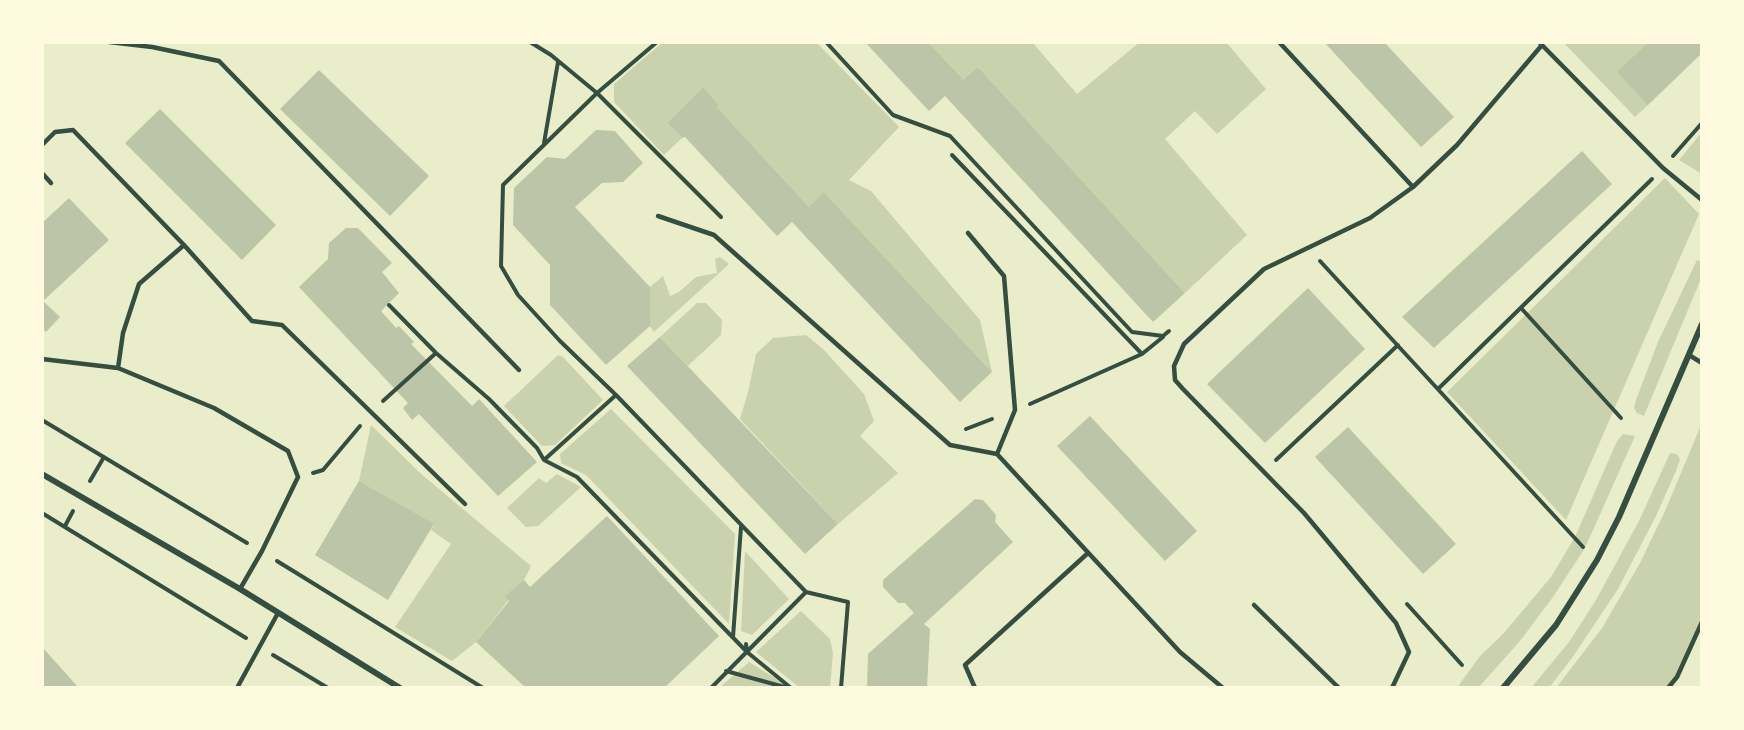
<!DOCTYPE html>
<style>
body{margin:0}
#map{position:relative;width:1744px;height:730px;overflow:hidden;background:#e9edc9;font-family:Lato,sans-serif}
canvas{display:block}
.frame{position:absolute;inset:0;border:44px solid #fefae0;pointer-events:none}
</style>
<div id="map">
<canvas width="1744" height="730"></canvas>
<div class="frame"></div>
</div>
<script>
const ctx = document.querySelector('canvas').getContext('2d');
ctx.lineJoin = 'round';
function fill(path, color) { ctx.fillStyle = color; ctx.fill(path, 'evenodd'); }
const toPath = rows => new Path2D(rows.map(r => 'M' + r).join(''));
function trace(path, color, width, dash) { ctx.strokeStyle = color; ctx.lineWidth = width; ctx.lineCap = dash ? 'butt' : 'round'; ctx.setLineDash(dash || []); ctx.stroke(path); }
fill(toPath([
 [663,42,816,42,899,127,849,180,871,191,980,320,992,372,825,193,809,207,717,107,719,105,703,87,667,123,682,138,664,155,614,102,614,84],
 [928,42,1032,42,1077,94,1140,42,1226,42,1266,89,1217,134,1195,111,1165,139,1247,235,1185,293,978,67,963,79],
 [1563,42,1649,42,1648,105,1635,117],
 [1702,132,1702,174,1679,160],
 [1665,178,1699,214,1566,520,1447,392],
 [720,257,729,264,654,332,650,326,650,287,663,276,670,296,679,292,696,277,717,273,715,259],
 [1697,260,1702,262,1702,276,1644,416,1637,413,1634,408,1636,400,1658,342],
 [697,303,706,303,722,320,721,335,688,366,660,337],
 [806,335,823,349,864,394,874,421,860,436,898,473,838,524,740,419,748,392,756,354,773,338],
 [558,355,563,357,603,400,555,445,542,446,504,406],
 [611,409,735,534,729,624,586,475,561,463,560,454],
 [1702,423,1702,622,1677,677,1668,688,1556,688,1602,628,1640,563,1665,511],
 [371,425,420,473,531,566,524,580,476,642,452,661,395,627,451,544,431,530,434,525,359,481],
 [1623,434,1635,436,1585,548,1553,597,1520,641,1478,688,1459,688,1459,685,1480,656,1503,634,1551,577,1575,537,1617,441],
 [1670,453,1677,454,1680,459,1676,471,1656,516,1618,589,1572,658,1549,688,1531,688,1569,642,1596,600,1639,521],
 [557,474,581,487,538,526,526,527,507,508,539,478,546,483],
 [745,551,789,599,752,635,741,631],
 [801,611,830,639,833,653,830,688,800,688,756,652],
 [749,662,791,688,719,688]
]), '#cad2ad');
fill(toPath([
 [865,42,928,42,963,79,978,67,1185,293,1153,322,945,96,929,111],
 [1324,42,1384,42,1454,117,1421,147],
 [1649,42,1702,42,1702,53,1648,105,1617,72],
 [319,70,429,176,390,216,280,109],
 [703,87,719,105,717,107,809,207,824,192,992,372,960,402,792,222,777,236,685,137,682,138,667,123],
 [160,109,276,225,242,260,125,143],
 [596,130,615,131,643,163,623,182,602,183,575,207,650,287,650,326,606,365,550,305,550,265,513,225,514,188,547,157,565,159],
 [1582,151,1612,184,1434,348,1402,317],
 [69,198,109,240,43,301,60,317,46,332,42,328,42,223],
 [346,228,358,228,392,263,382,272,399,293,381,311,396,328,399,326,414,342,411,344,472,406,479,399,537,462,498,496,419,414,412,420,403,408,408,403,299,287,328,259,329,243],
 [1308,288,1365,349,1265,443,1207,384],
 [660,337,838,524,805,554,627,366],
 [1090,416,1197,531,1165,561,1057,446],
 [1348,427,1456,544,1423,574,1315,457],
 [359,481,434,524,388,600,315,555],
 [975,499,983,500,996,515,995,522,1013,542,924,624,930,629,927,688,867,688,868,654,914,613,905,603,898,603,883,587,883,580],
 [607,516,719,636,664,688,526,688,476,642,509,601,505,596,524,580,530,587],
 [42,647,79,688,42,688]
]), '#bcc5a7');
trace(toPath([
 [530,42,551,55,597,93,721,217],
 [657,42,597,93,503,185,501,266,518,295,560,341,616,395,806,592],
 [826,42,893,115,950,136,1132,332,1163,336,1169,331],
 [544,143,558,62],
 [952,155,1142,354,1163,337],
 [1673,156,1702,123],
 [1320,261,1583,547],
 [389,305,436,353,489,399,537,448,544,460,577,477,747,652],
 [1521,308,1621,418],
 [1438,389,1652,179],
 [383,401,436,353],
 [1030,404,1142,354],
 [42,420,247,543],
 [966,429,992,419],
 [544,460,616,395],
 [1276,460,1398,345],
 [313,473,323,470,360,426],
 [90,481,104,457],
 [42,513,246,638],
 [65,526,73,511],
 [277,561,483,688],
 [1407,604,1462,665],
 [733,637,741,527],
 [746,644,747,652,791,688],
 [273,655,328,688],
 [726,671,788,688],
 [711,688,806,592,848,602,841,688]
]), '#344e41', 4);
trace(toPath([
 [109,42,152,47,219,61,519,370],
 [1279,42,1413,187],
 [1539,42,1663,168,1702,200],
 [42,145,55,132,73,130,184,245,252,321,282,325,465,504],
 [42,173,51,183],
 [658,216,714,235,950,445,997,454,1180,652,1223,688],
 [968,233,1004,276,1015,410,997,454],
 [1689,355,1702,363],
 [42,359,118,368,214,408,288,451,298,477,262,551,240,589],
 [118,368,123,333,139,284,184,245],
 [1254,605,1339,688],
 [237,688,278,613],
 [975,688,965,665,1088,553],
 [1392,688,1409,652,1396,623,1304,513,1183,389,1175,380,1174,366,1184,344,1264,269,1370,218,1413,187,1457,145,1542,45],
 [1668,688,1677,677,1702,622]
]), '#344e41', 4.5);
trace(toPath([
 [42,474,240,589,400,688],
 [1503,688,1556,625,1597,560,1619,517,1702,324]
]), '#344e41', 6);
</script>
